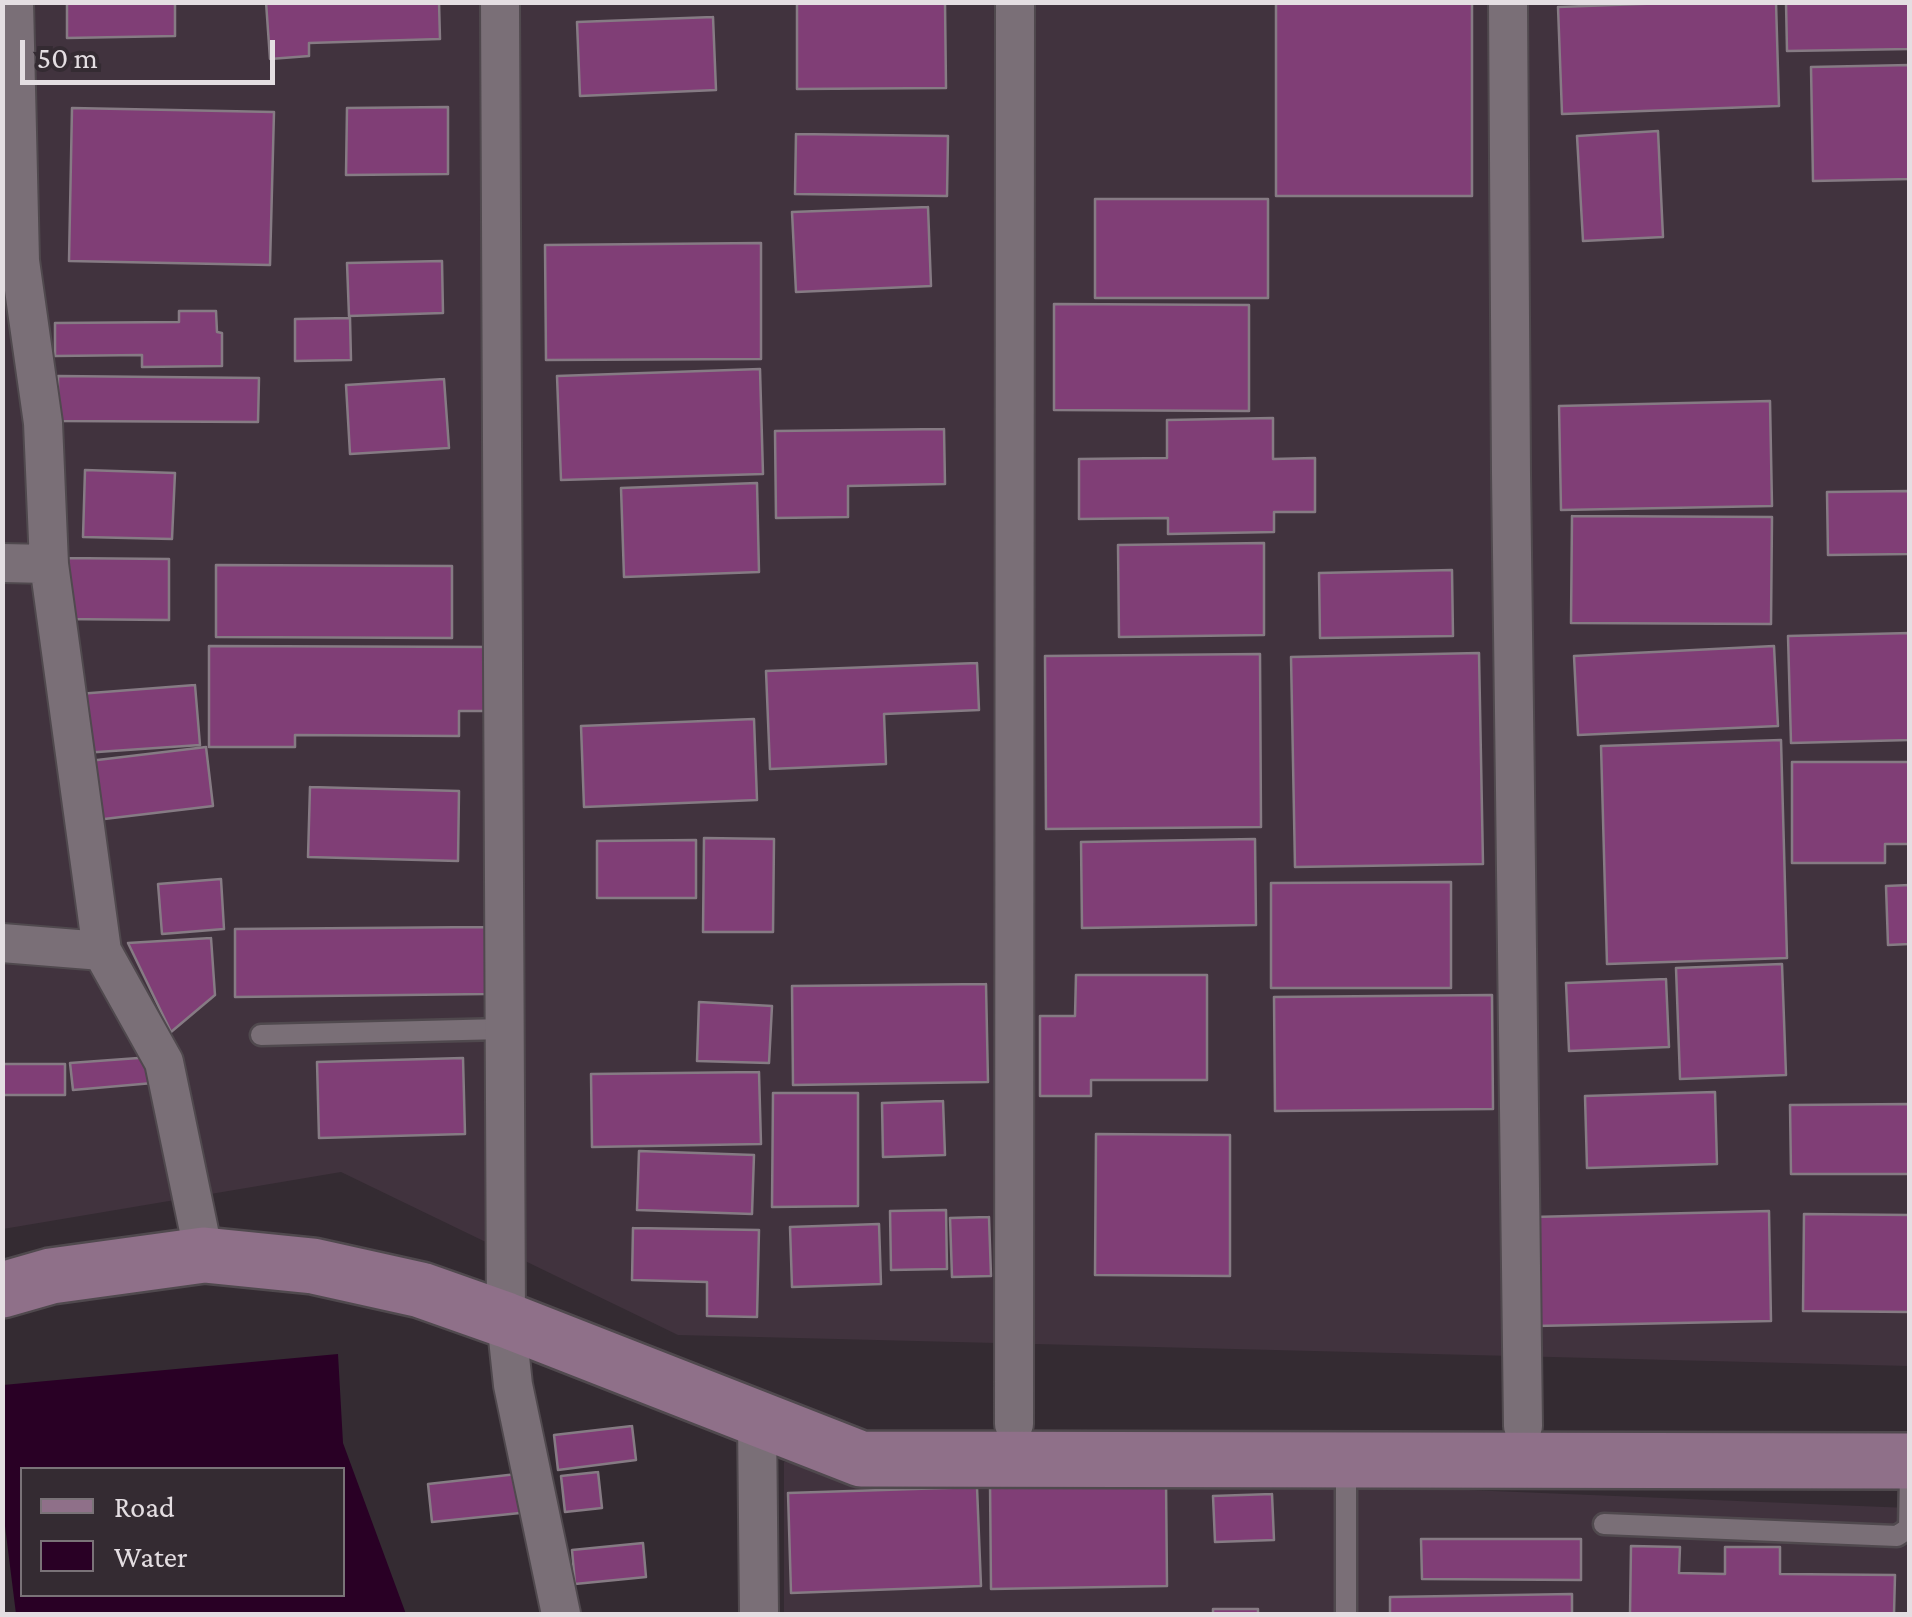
<!DOCTYPE html>
<style>
body{margin:0}
#map{position:relative;width:1912px;height:1617px;overflow:hidden;background:#342b32;font-family:"Crimson Pro",serif}
canvas{display:block}
.frame{position:absolute;inset:0;border:5px solid #e4dee2;pointer-events:none}
.legend{position:absolute;left:20px;top:1467px;width:325px;height:130px;box-sizing:border-box;background:#342b32;border:2px solid #7a7378;margin:0;padding:12px 18px;list-style:none;font-size:30px;color:#e4dee2}
.legend li{display:flex;align-items:center;gap:20px;height:50px}
.legend b{width:50px;border:2px solid #7a7378}
.scale{position:absolute;left:20px;top:40px;width:255px;height:45px;box-sizing:border-box;border:5px solid #e4dee2;border-top:0;padding-left:12px;font-size:30px;line-height:35px;white-space:nowrap;color:#e4dee2;-webkit-text-stroke:8px #342b32;paint-order:stroke}
</style>
<div id="map">
<canvas width="1912" height="1617"></canvas>
<div class="frame"></div>
<ul class="legend">
<li><b style="height:12px;background:#8f7089"></b>Road</li>
<li><b style="height:28px;background:#290025"></b>Water</li>
</ul>
<div class="scale">50 m</div>
</div>
<script>
const ctx = document.querySelector('canvas').getContext('2d');
ctx.lineJoin = 'round';
function fill(path, color) { ctx.fillStyle = color; ctx.fill(path, 'evenodd'); }
const toPath = rows => new Path2D(rows.map(r => 'M' + r).join(''));
function trace(path, color, width, dash) { ctx.strokeStyle = color; ctx.lineWidth = width; ctx.lineCap = dash ? 'butt' : 'round'; ctx.setLineDash(dash || []); ctx.stroke(path); }
fill(toPath([
 [3,3,1909,3,1909,1366,678,1335,341,1172,3,1229],
 [784,1462,1909,1508,1909,1614,784,1614]
]), '#41333e');
fill(toPath([
 [338,1354,343,1443,406,1614,16,1614,2,1502,3,1385],
 [22,1470,342,1470,342,1594,22,1594]
]), '#290025');
const building = toPath([
 [67,2,175,2,175,36,67,38,67,2],
 [266,2,439,2,440,39,309,43,309,56,270,59,266,2],
 [797,2,945,2,946,88,797,89,797,2],
 [1276,2,1472,2,1472,196,1276,196,1276,2],
 [1695,2,1776,2,1779,106,1562,114,1558,7,1695,2],
 [1786,2,1910,2,1910,49,1787,51,1786,2],
 [713,17,716,90,580,96,577,22,713,17],
 [1910,65,1910,179,1813,181,1811,67,1910,65],
 [448,107,448,174,346,175,347,108,448,107],
 [72,108,274,112,270,265,69,261,72,108],
 [1658,131,1663,237,1583,241,1577,136,1658,131],
 [796,134,948,136,947,196,795,194,796,134],
 [1095,199,1268,199,1268,298,1095,298,1095,199],
 [928,207,931,286,796,292,792,212,928,207],
 [761,243,761,359,546,360,545,245,761,243],
 [442,261,443,313,349,316,347,263,442,261],
 [1054,304,1249,305,1249,411,1054,410,1054,304],
 [179,311,216,311,217,332,222,333,222,366,142,367,142,355,55,356,55,323,179,322,179,311],
 [350,318,351,360,295,361,295,319,350,318],
 [760,369,763,474,561,480,557,376,760,369],
 [58,376,259,378,258,422,58,421,58,376],
 [444,379,449,448,350,454,346,385,444,379],
 [1770,401,1772,506,1561,510,1559,406,1770,401],
 [1273,418,1273,459,1315,458,1315,512,1274,512,1274,532,1168,534,1168,518,1079,519,1079,459,1167,458,1167,420,1273,418],
 [944,429,945,484,848,486,848,517,776,518,775,431,944,429],
 [85,470,175,473,172,539,83,537,85,470],
 [757,483,759,572,624,577,621,488,757,483],
 [1910,491,1910,554,1828,555,1827,492,1910,491],
 [1572,516,1772,517,1771,624,1571,623,1572,516],
 [1264,543,1264,635,1119,637,1118,545,1264,543],
 [60,558,169,559,169,620,59,619,60,558],
 [216,565,452,566,452,638,216,637,216,565],
 [1452,570,1453,636,1320,638,1319,573,1452,570],
 [1910,633,1910,740,1791,743,1788,636,1910,633],
 [209,646,499,647,499,711,459,711,459,736,295,735,295,747,209,747,209,646],
 [1774,646,1778,726,1578,735,1574,656,1774,646],
 [1479,653,1483,864,1295,867,1291,657,1479,653],
 [1260,654,1261,827,1046,829,1045,656,1260,654],
 [977,663,979,710,884,714,886,764,770,769,766,671,977,663],
 [195,685,200,745,83,753,78,694,195,685],
 [754,719,757,800,584,807,581,726,754,719],
 [1781,740,1787,958,1607,964,1601,746,1781,740],
 [206,747,213,806,96,820,89,761,206,747],
 [1792,762,1910,762,1910,844,1885,844,1885,863,1792,863,1792,762],
 [310,787,459,791,458,861,308,857,310,787],
 [704,838,774,839,773,932,703,932,704,838],
 [1255,839,1256,925,1082,928,1081,842,1255,839],
 [696,840,696,898,597,898,597,841,696,840],
 [221,879,224,929,162,934,158,884,221,879],
 [1451,882,1451,988,1271,988,1271,883,1451,882],
 [1910,885,1910,944,1888,945,1886,886,1910,885],
 [486,927,487,994,235,997,235,929,486,927],
 [211,938,215,995,171,1032,128,943,211,938],
 [1782,964,1786,1075,1680,1079,1676,968,1782,964],
 [1076,975,1207,975,1207,1080,1091,1080,1091,1096,1040,1096,1040,1016,1075,1016,1076,975],
 [1666,979,1669,1047,1569,1051,1566,983,1666,979],
 [986,984,988,1082,793,1085,792,986,986,984],
 [1492,995,1493,1109,1275,1111,1274,997,1492,995],
 [699,1002,772,1006,769,1063,697,1061,699,1002],
 [152,1057,153,1083,73,1090,70,1063,152,1057],
 [463,1058,465,1134,319,1138,317,1062,463,1058],
 [2,1064,65,1064,65,1095,2,1095,2,1064],
 [759,1072,761,1144,592,1147,591,1074,759,1072],
 [1715,1092,1717,1164,1587,1168,1585,1096,1715,1092],
 [773,1093,858,1093,858,1206,772,1207,773,1093],
 [943,1101,945,1155,883,1157,882,1103,943,1101],
 [1910,1104,1910,1174,1791,1174,1790,1105,1910,1104],
 [1096,1134,1230,1135,1230,1276,1095,1275,1096,1134],
 [639,1151,754,1155,752,1214,637,1210,639,1151],
 [946,1210,947,1269,891,1270,890,1211,946,1210],
 [1769,1211,1771,1321,1536,1326,1533,1217,1769,1211],
 [1804,1214,1910,1215,1910,1312,1803,1311,1804,1214],
 [989,1217,991,1276,952,1277,950,1218,989,1217],
 [879,1224,881,1284,792,1287,790,1227,879,1224],
 [633,1228,759,1230,757,1317,707,1316,707,1282,632,1280,633,1228],
 [632,1426,636,1460,558,1470,554,1435,632,1426],
 [598,1472,602,1508,565,1512,561,1476,598,1472],
 [526,1473,530,1512,432,1522,428,1484,526,1473],
 [1166,1479,1167,1586,991,1589,990,1482,1166,1479],
 [977,1487,981,1586,791,1593,788,1493,977,1487],
 [1272,1494,1274,1540,1215,1542,1213,1496,1272,1494],
 [1421,1539,1581,1539,1581,1580,1422,1579,1421,1539],
 [643,1543,646,1577,575,1584,572,1550,643,1543],
 [1631,1546,1680,1547,1679,1573,1725,1574,1725,1547,1780,1547,1780,1574,1895,1575,1894,1614,1630,1614,1631,1546],
 [1572,1594,1572,1614,1390,1614,1390,1597,1572,1594],
 [1213,1609,1258,1609,1258,1614,1213,1614,1213,1609]
]);
fill(building, '#803e76');
trace(building, '#867b84', 2.5);
const service = toPath([
 [261,1035,503,1029],
 [1604,1524,1897,1536,1909,1528,1910,1476],
 [1346,1614,1346,1462]
]);
const minor = toPath([
 [14,2,20,261,43,423,49,564,102,951,164,1062,204,1255],
 [500,2,506,1320,513,1385,561,1614],
 [1508,2,1511,473,1523,1426],
 [2,563,49,564],
 [2,943,102,951],
 [757,1421,759,1614],
 [1014,1424,1015,2]
]);
const secondary = toPath([
 [2,1290,51,1276,204,1255,313,1266,421,1290,506,1320,861,1459,1910,1461]
]);
trace(service, '#50494e', 25);
trace(minor, '#50494e', 42);
trace(secondary, '#50494e', 60);
trace(service, '#7a6f77', 20);
trace(minor, '#7a6f77', 38);
trace(secondary, '#8f7089', 55);
</script>
